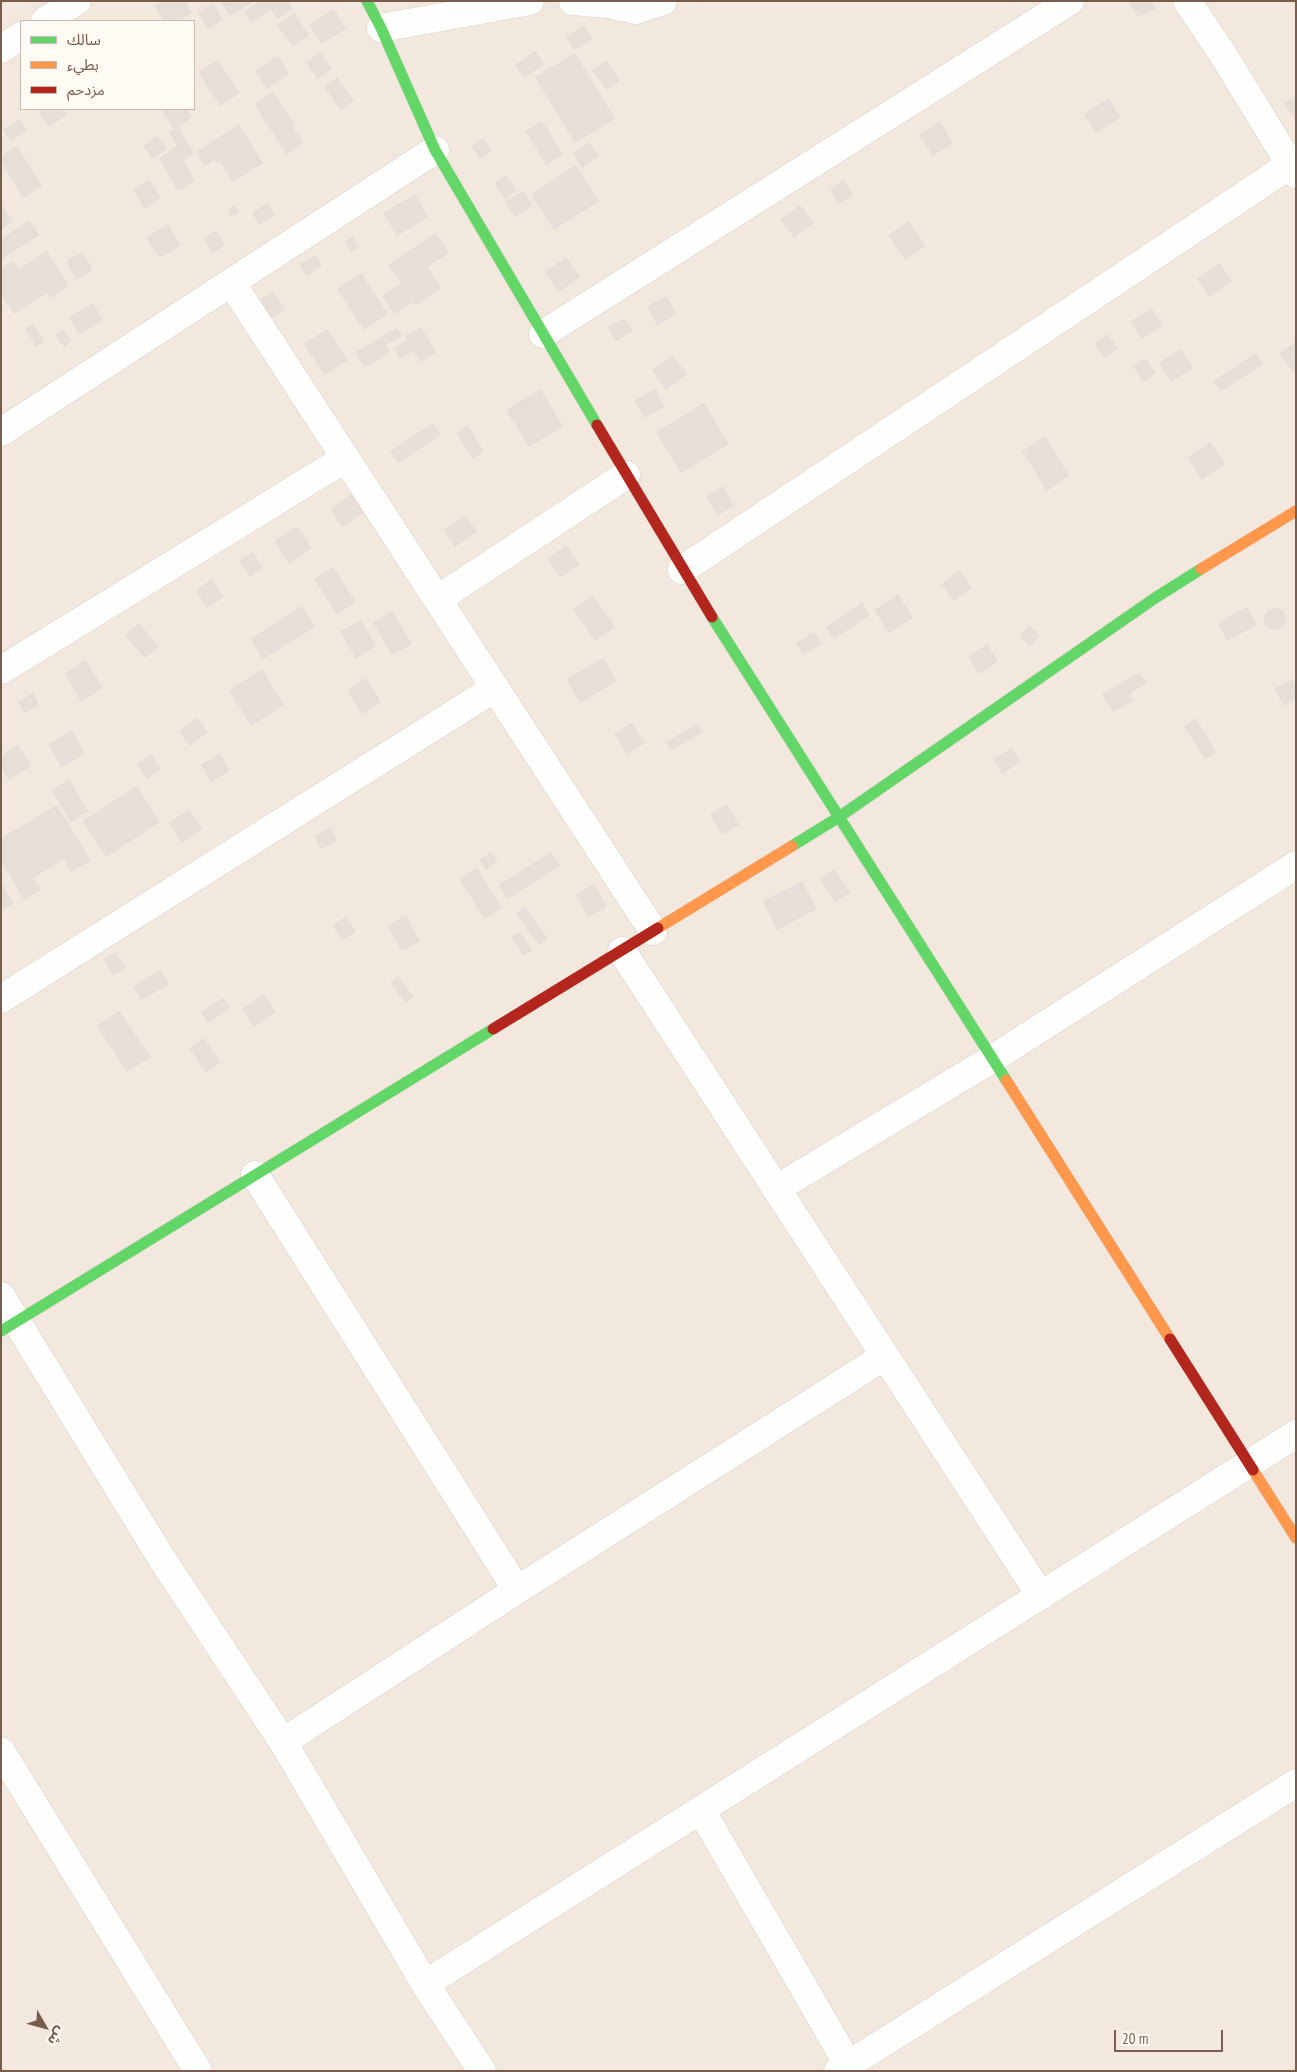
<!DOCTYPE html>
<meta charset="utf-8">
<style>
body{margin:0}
#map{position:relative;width:1297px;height:2072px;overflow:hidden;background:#f9f5f0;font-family:"PT Sans Narrow","Noto Sans Arabic",sans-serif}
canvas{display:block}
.frame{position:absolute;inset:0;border:2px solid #7a5c4d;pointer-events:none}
.legend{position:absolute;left:20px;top:20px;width:175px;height:90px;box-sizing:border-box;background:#fffaf3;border:1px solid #cabbb1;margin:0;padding:6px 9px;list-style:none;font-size:15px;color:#7a5c4d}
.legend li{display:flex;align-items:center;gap:10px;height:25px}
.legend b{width:25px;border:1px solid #cabbb1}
.north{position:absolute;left:20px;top:2002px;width:50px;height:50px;-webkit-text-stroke:4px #fffaf3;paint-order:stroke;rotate:128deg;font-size:14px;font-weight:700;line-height:20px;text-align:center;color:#7a5c4d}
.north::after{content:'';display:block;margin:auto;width:18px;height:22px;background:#7a5c4d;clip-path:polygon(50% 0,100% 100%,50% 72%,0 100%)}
.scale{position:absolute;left:1114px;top:2030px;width:109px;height:22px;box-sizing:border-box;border:2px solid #7a5c4d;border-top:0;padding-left:6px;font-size:15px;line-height:18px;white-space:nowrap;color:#7a5c4d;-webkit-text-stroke:4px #fffaf3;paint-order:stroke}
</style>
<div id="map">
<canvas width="1297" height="2072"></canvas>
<div class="frame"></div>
<ul class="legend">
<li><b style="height:6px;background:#63d668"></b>سالك</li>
<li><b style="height:6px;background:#ff974d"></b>بطيء</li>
<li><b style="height:6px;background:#b3261e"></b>مزدحم</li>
</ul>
<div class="north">ش</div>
<div class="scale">20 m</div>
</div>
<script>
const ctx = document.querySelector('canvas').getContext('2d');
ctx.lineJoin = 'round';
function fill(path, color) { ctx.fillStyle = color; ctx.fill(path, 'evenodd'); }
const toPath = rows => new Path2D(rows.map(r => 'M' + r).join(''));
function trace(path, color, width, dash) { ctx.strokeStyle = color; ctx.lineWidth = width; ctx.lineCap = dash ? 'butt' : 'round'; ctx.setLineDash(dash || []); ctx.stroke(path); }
fill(toPath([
 [1,1,1296,1,1296,2071,1,2071],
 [21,21,194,21,194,109,21,109]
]), '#f2e8de');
fill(toPath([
 [162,1,185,1,192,13,179,21,164,21,154,6],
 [221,1,255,1,230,16],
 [260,1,288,1,293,9,277,19,271,10,251,23,244,12],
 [1129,1,1152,1,1156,9,1137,17],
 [213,3,223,19,208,29,198,13],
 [334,9,346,29,321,44,309,25],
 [294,13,309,35,293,46,277,25],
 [584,25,593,39,574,50,566,37],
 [535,51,544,64,524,78,515,65],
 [320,52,332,68,318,79,306,63],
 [575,53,615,119,575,143,535,77],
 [278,56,289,74,267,89,255,71],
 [218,60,240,93,220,106,198,72],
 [606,60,620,80,607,90,592,70],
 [337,77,354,100,341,110,324,87],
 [273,91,295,125,293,127,303,143,287,155,254,104],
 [1296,96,1296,120,1284,103],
 [1109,98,1120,118,1096,133,1084,114],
 [37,109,63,109,67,115,49,127],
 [161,109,187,109,192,117,178,127,194,154,184,160,195,181,178,191,159,158,177,146,169,132,174,129],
 [20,119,27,130,11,141,3,130],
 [542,121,563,154,546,165,526,131],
 [940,121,953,143,933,156,919,135],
 [239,124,263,163,233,182,220,162,217,164,214,160,205,166,196,152],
 [157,136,167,149,152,159,143,146],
 [483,138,492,151,480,159,471,146],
 [589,142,599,156,582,168,573,153],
 [17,146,42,186,23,198,1,162,1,156],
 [576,165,599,201,554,230,531,194],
 [506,175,517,190,505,199,494,183],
 [149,180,161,198,145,209,133,190],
 [844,180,853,195,838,204,830,189],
 [523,191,533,206,515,217,505,202],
 [415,194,428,217,397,236,383,213],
 [267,203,275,215,259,225,252,213],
 [1,204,13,221,1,230],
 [234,205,239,212,232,217,228,210],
 [800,205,814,223,794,237,780,220],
 [30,220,39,235,1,260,1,239],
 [909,221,925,246,905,260,888,235],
 [168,224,181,245,160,258,146,238],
 [216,230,225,246,212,253,203,238],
 [436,233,449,253,427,267,442,288,415,306,413,302,394,314,382,295,401,283,388,265],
 [353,237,359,248,351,253,345,241],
 [47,251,69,286,51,298,47,293,14,314,1,294,1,268,13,261,19,269],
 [83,252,93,270,76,280,66,261],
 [316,255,322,266,306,276,299,264],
 [566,257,580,277,559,292,545,272],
 [1220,263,1232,281,1210,297,1197,279],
 [361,273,388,314,364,330,337,289],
 [273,291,285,310,264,323,253,304],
 [666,296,677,314,657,325,647,306],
 [93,303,103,320,79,334,69,317],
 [1152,308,1162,326,1141,339,1131,321],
 [625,318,633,331,616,341,608,327],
 [33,323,44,342,36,347,25,328],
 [421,327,436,352,421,362,414,351,400,359,394,348,407,340,405,336],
 [397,328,402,336,386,345,390,353,364,368,355,352],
 [63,329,72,341,64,347,55,335],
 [327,329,348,360,325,375,304,344],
 [1107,334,1118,348,1105,358,1094,344],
 [1296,341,1296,371,1293,372,1279,354],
 [1180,349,1193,368,1171,382,1159,363],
 [1256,353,1263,364,1220,392,1213,381],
 [673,355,687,374,666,390,652,370],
 [1145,358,1156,373,1143,382,1133,366],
 [540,389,563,426,529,447,506,410],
 [655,389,665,407,644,418,634,400],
 [704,403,729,444,681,473,656,432],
 [433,423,441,435,398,463,390,451],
 [467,425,484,451,473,459,456,433],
 [1045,436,1069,476,1047,491,1022,451],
 [1210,442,1225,464,1202,480,1187,458],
 [723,486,734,506,717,516,706,496],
 [354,493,366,511,342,527,330,509],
 [466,515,477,532,455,547,443,530],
 [297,526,312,548,289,564,274,541],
 [566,545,580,564,560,578,547,559],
 [253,552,263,568,250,577,239,561],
 [333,567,356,602,337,615,314,579],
 [960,570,972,588,954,601,941,584],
 [212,579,224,597,207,608,196,590],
 [898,594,913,618,889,633,874,610],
 [593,595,615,627,595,641,573,609],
 [862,602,870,615,834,639,826,627],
 [302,606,315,627,263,659,250,639],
 [1247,607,1257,625,1227,641,1218,623],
 '1264 619a11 11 0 1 1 22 0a11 11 0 1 1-22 0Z',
 [392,611,412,644,392,655,373,623],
 [361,620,376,646,356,659,340,631],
 [139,623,159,647,145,658,125,635],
 [1029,625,1040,635,1030,646,1019,637],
 [814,632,822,644,803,655,796,643],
 [987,644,998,661,980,674,968,657],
 [603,658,617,681,580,703,566,679],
 [86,660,103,688,81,702,65,673],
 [262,669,284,705,251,726,229,690],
 [1140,672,1147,683,1130,693,1133,701,1113,712,1102,694],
 [366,678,381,702,362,714,347,691],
 [1292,679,1296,686,1296,699,1284,706,1274,689],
 [33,693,39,705,25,713,18,702],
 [197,718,208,732,190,746,179,731],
 [1196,718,1216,752,1205,759,1184,726],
 [632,723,645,743,627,754,614,734],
 [698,723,703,732,671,750,666,742],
 [72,731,85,754,61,767,48,744],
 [18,745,31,766,9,780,1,767,1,756],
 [1012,748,1021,762,1002,774,993,759],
 [220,753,230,771,211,782,201,765],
 [151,754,161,769,147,779,137,764],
 [69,779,88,811,71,822,51,790],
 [137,786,160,822,106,857,83,821],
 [727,804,739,825,722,835,710,814],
 [57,805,91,861,71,872,64,859,33,878,41,890,24,900,1,861,1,838],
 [189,809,202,829,182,843,169,823],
 [331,827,338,841,321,849,314,836],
 [491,852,498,862,486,870,479,860],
 [551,852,560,866,508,899,499,885],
 [477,868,502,908,485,919,459,879],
 [835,869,850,893,835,902,820,879],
 [802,881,817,909,777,930,763,901],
 [1,882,14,903,1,911],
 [594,884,607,907,588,917,576,894],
 [525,907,548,939,539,945,516,913],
 [406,915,420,941,402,951,387,926],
 [347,916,356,932,342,940,332,925],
 [520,932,532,950,524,956,511,937],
 [116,952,126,968,113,976,103,959],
 [161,970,169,984,142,1000,133,986],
 [398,976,414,997,406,1003,390,983],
 [264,994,276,1012,254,1027,242,1009],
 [223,998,230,1008,208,1023,201,1012],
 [119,1011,151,1057,127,1072,97,1026],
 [204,1038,221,1062,206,1073,189,1048]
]), '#e6ded7');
const street = toPath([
 [573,1,608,4,636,10,663,1],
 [1187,1,1224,56,1296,174],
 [45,21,77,1],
 [381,28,530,1],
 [1,49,21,36],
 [231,282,653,931],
 [543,334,1070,1],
 [1,432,435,150],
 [682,570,1290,165],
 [438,599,626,475],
 [1,670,346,458],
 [622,951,1041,1596],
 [1,999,495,688],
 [255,1175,517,1590],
 [776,1189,992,1059,1296,865],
 [1,1296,162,1559,283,1742,425,1984,482,2071],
 [283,1742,517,1590,885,1356],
 [1,1751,198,2071],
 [701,1810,852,2071],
 [425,1984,1296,1434],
 [838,2071,1296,1783]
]);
const fast = toPath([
 [367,1,381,28,435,150,597,425],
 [712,617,1006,1080],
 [792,846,839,817,1155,598,1201,569],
 [1,1331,493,1029]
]);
const slow = toPath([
 [1201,569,1296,511],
 [658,928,792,846],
 [1006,1080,1170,1339],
 [1253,1470,1296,1538]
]);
const jam = toPath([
 [597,425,712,617],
 [493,1029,658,928],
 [1170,1339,1253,1470]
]);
trace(street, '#d7d1cb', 29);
trace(fast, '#d9d2cb', 12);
trace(slow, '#d9d2cb', 12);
trace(jam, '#d9d2cb', 12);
trace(street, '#fefefd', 28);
trace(fast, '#63d668', 11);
trace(slow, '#ff974d', 11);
trace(jam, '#b3261e', 11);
</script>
